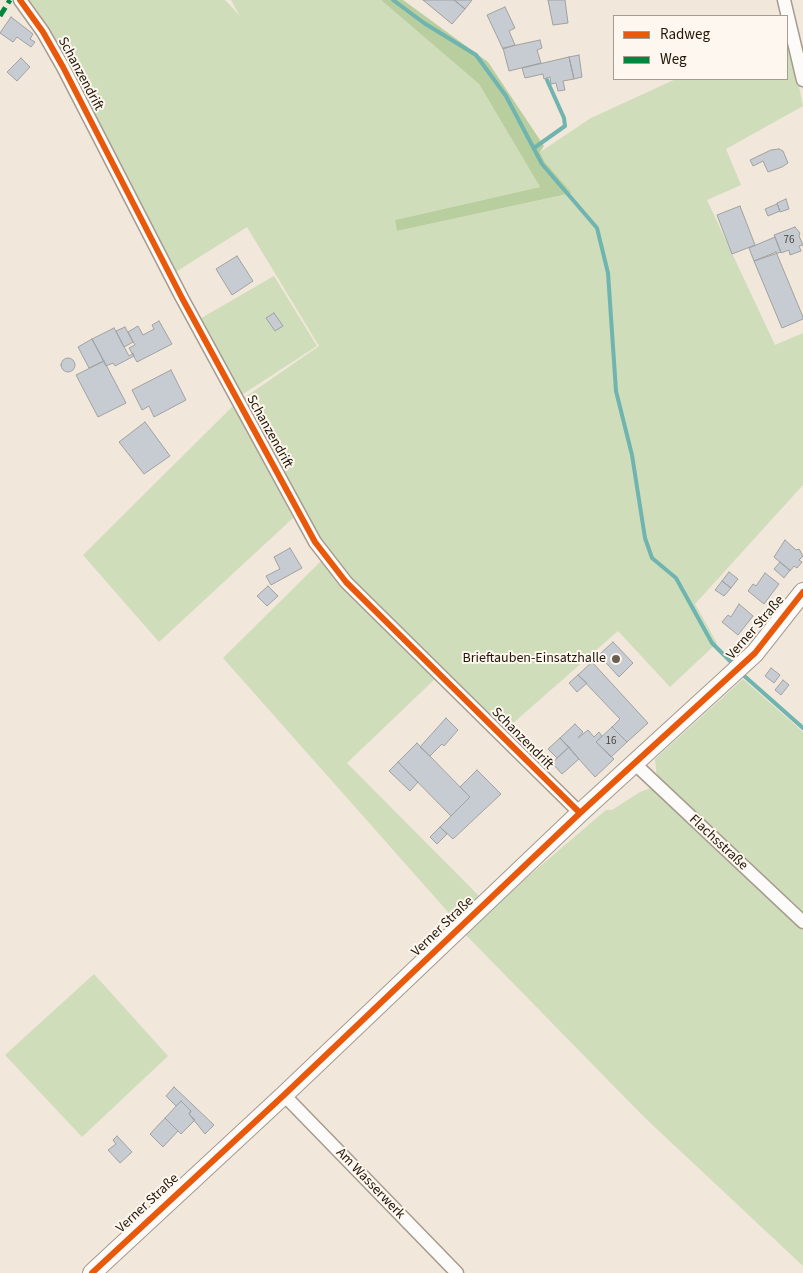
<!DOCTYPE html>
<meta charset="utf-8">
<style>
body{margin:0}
#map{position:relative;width:803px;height:1273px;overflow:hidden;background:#f1e7da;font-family:"Source Sans 3",sans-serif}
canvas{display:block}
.legend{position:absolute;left:613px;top:15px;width:175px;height:65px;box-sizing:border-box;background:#fef7ef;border:1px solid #a69d92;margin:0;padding:6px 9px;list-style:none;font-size:15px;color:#211607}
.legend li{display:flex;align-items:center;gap:10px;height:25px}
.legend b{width:25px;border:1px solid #a69d92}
</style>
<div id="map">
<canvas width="803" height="1273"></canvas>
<ul class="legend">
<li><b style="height:6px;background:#e8590c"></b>Radweg</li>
<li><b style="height:6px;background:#00873e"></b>Weg</li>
</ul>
</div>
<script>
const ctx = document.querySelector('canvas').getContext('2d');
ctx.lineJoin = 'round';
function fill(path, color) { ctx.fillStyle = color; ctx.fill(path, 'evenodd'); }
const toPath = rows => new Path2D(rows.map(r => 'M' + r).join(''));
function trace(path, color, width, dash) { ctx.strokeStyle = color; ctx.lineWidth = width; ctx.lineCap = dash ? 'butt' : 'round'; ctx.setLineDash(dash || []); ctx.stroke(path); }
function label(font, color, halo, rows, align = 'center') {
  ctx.font = font + ' "Source Sans 3",sans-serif'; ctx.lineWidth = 4; ctx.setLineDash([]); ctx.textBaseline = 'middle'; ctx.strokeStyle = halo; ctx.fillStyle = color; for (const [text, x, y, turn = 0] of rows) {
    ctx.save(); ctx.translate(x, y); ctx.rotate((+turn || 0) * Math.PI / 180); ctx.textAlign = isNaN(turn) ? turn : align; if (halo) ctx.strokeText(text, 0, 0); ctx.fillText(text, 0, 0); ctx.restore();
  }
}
fill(toPath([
 [27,0,225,0,240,16,231,0,381,0,479,84,540,187,395,220,397,231,572,193,545,162,540,152,591,118,676,79,787,79,787,29,803,106,726,149,741,185,707,200,775,345,803,333,803,485,695,604,717,643,670,687,618,631,503,732,348,580,324,550,241,400,319,346,247,227,174,273],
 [274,276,317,346,240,396,198,320],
 [234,405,293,518,159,642,83,555],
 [321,561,437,677,347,763,481,898,456,921,223,658],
 [743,679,803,732,803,917,657,780,655,759],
 [651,788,803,930,803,1266,644,1117,463,932,606,810,612,810,640,792],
 [94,974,168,1056,82,1137,5,1055]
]), '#cfddbb');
fill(toPath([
 [381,0,403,0,488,62,544,146,540,152,545,162,572,193,397,231,395,220,540,187,479,84]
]), '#b8ce9f');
trace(toPath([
 [393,0,424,23,476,55,506,96,542,164,597,228,608,273,616,391,632,455,645,538,652,558,676,578,712,643,735,666],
 [534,148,565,126,564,118,547,80],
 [741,673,803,728]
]), '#70b4af', 4);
const building = toPath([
 [423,0,454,0,465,9,452,24,423,0],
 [454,0,472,0,465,9,454,0],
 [548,0,565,0,568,23,553,25,548,0],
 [505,7,515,28,509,31,515,45,503,49,487,15,505,7],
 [11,17,33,34,30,39,35,42,31,47,17,37,13,42,0,33,11,17],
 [540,40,542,48,537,50,541,63,509,71,503,48,540,40],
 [579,55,582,77,574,79,569,57,579,55],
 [569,57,574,79,563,81,565,90,558,91,556,83,551,84,550,77,544,79,543,74,525,78,522,68,569,57],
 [21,58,30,67,17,81,7,72,21,58],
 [779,149,783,151,788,163,782,167,768,172,763,161,753,166,750,160,771,150,779,149],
 [786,199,789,209,780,212,777,203,786,199],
 [777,204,780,211,768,216,765,209,777,204],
 [740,206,755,245,732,254,717,215,740,206],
 [795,227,800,233,799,236,803,245,799,246,801,251,790,255,789,250,781,253,774,235,795,227],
 [775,237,781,252,754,261,749,248,775,237],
 [776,252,803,317,803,319,782,328,754,261,776,252],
 [237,256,253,281,232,295,216,269,237,256],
 [274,313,283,326,275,331,266,318,274,313],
 [159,321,172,344,137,362,129,348,135,345,128,332,138,326,143,335,154,329,152,325,159,321],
 [125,327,133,342,124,347,116,331,125,327],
 [114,328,129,356,133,353,134,356,115,366,113,363,106,366,92,339,114,328],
 [92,339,104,361,89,368,78,347,92,339],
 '61 365a7 7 0 1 1 14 0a7 7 0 1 1-14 0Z',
 [104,361,126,403,98,417,76,375,104,361],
 [171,370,186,400,154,417,149,406,142,410,132,390,171,370],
 [145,422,170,456,144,474,119,442,145,422],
 [785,540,796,550,799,549,803,556,799,560,802,562,797,568,794,566,790,571,774,557,785,540],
 [290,548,302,568,271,585,266,576,280,569,274,557,290,548],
 [780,562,790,570,784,578,774,569,780,562],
 [729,572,738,579,731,588,722,581,729,572],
 [765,573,779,584,764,604,748,591,753,584,756,586,765,573],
 [722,581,731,588,724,596,715,590,722,581],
 [268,586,278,596,267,606,257,596,268,586],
 [739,604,753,616,738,635,722,622,728,615,731,617,739,604],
 [613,642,633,663,619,677,599,655,613,642],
 [592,662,648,723,627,742,612,727,620,719,578,675,592,662],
 [771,668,780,675,774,683,765,676,771,668],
 [578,675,587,683,577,692,569,683,578,675],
 [783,680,789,685,781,695,775,690,783,680],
 [446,718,458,730,444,746,442,744,430,756,420,747,446,718],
 [575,724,583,732,578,738,588,730,594,737,599,732,602,736,596,742,614,759,595,777,560,738,575,724],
 [612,727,627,742,611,757,596,742,612,727],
 [560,738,569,747,557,758,548,749,560,738],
 [417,743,470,797,451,816,398,762,417,743],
 [569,747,579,759,562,774,552,763,569,747],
 [398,762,418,782,410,791,389,771,398,762],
 [477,770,501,794,453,839,440,827,470,797,460,787,477,770],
 [440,827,447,834,437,844,430,837,440,827],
 [174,1087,214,1125,205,1134,189,1114,191,1111,181,1101,176,1106,166,1096,174,1087],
 [181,1101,191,1111,189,1114,195,1120,181,1134,165,1118,181,1101],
 [165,1118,178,1131,163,1147,150,1134,165,1118],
 [117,1136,132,1152,120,1163,108,1150,116,1144,113,1140,117,1136]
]);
fill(building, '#c6ccd2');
trace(building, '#a0a1a2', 1);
const street = toPath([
 [20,0,43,32,63,67,182,298,315,542,346,582,580,813],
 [784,0,803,80],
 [634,763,803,922],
 [284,1095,457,1273]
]);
const secondary = toPath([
 [92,1273,284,1095,580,813,755,653,803,592]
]);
trace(street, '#a59b8e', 15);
trace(secondary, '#a59b8e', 20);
trace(street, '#fdfbf9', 12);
trace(secondary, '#fdfbf9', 18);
trace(toPath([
 [0,16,10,0]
]), '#00873e', 5, [10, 5]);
trace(toPath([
 [20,0,43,32,63,67,182,298,315,542,346,582,580,813],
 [92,1273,284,1095,580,813,755,653,803,592]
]), '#e8590c', 6);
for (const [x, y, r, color] of [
 [616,659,5,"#6a5f51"]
]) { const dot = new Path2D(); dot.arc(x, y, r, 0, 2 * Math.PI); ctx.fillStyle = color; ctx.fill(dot); trace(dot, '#fef7ef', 2); }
label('11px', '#4a443a', null, [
 ["76",789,241],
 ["16",611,742]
]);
label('14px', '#211607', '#fef7ef', [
 ["Schanzendrift",80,74,62],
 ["Schanzendrift",269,432,61],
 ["Verner Straße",756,628,-49],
 ["Schanzendrift",522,739,45],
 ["Flachsstraße",718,843,43],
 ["Verner Straße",443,927,-44],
 ["Am Wasserwerk",370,1184,46],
 ["Verner Straße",148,1204,-43]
]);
label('14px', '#211607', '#fef7ef', [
 ["Brieftauben-Einsatzhalle",606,659]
], 'right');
</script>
